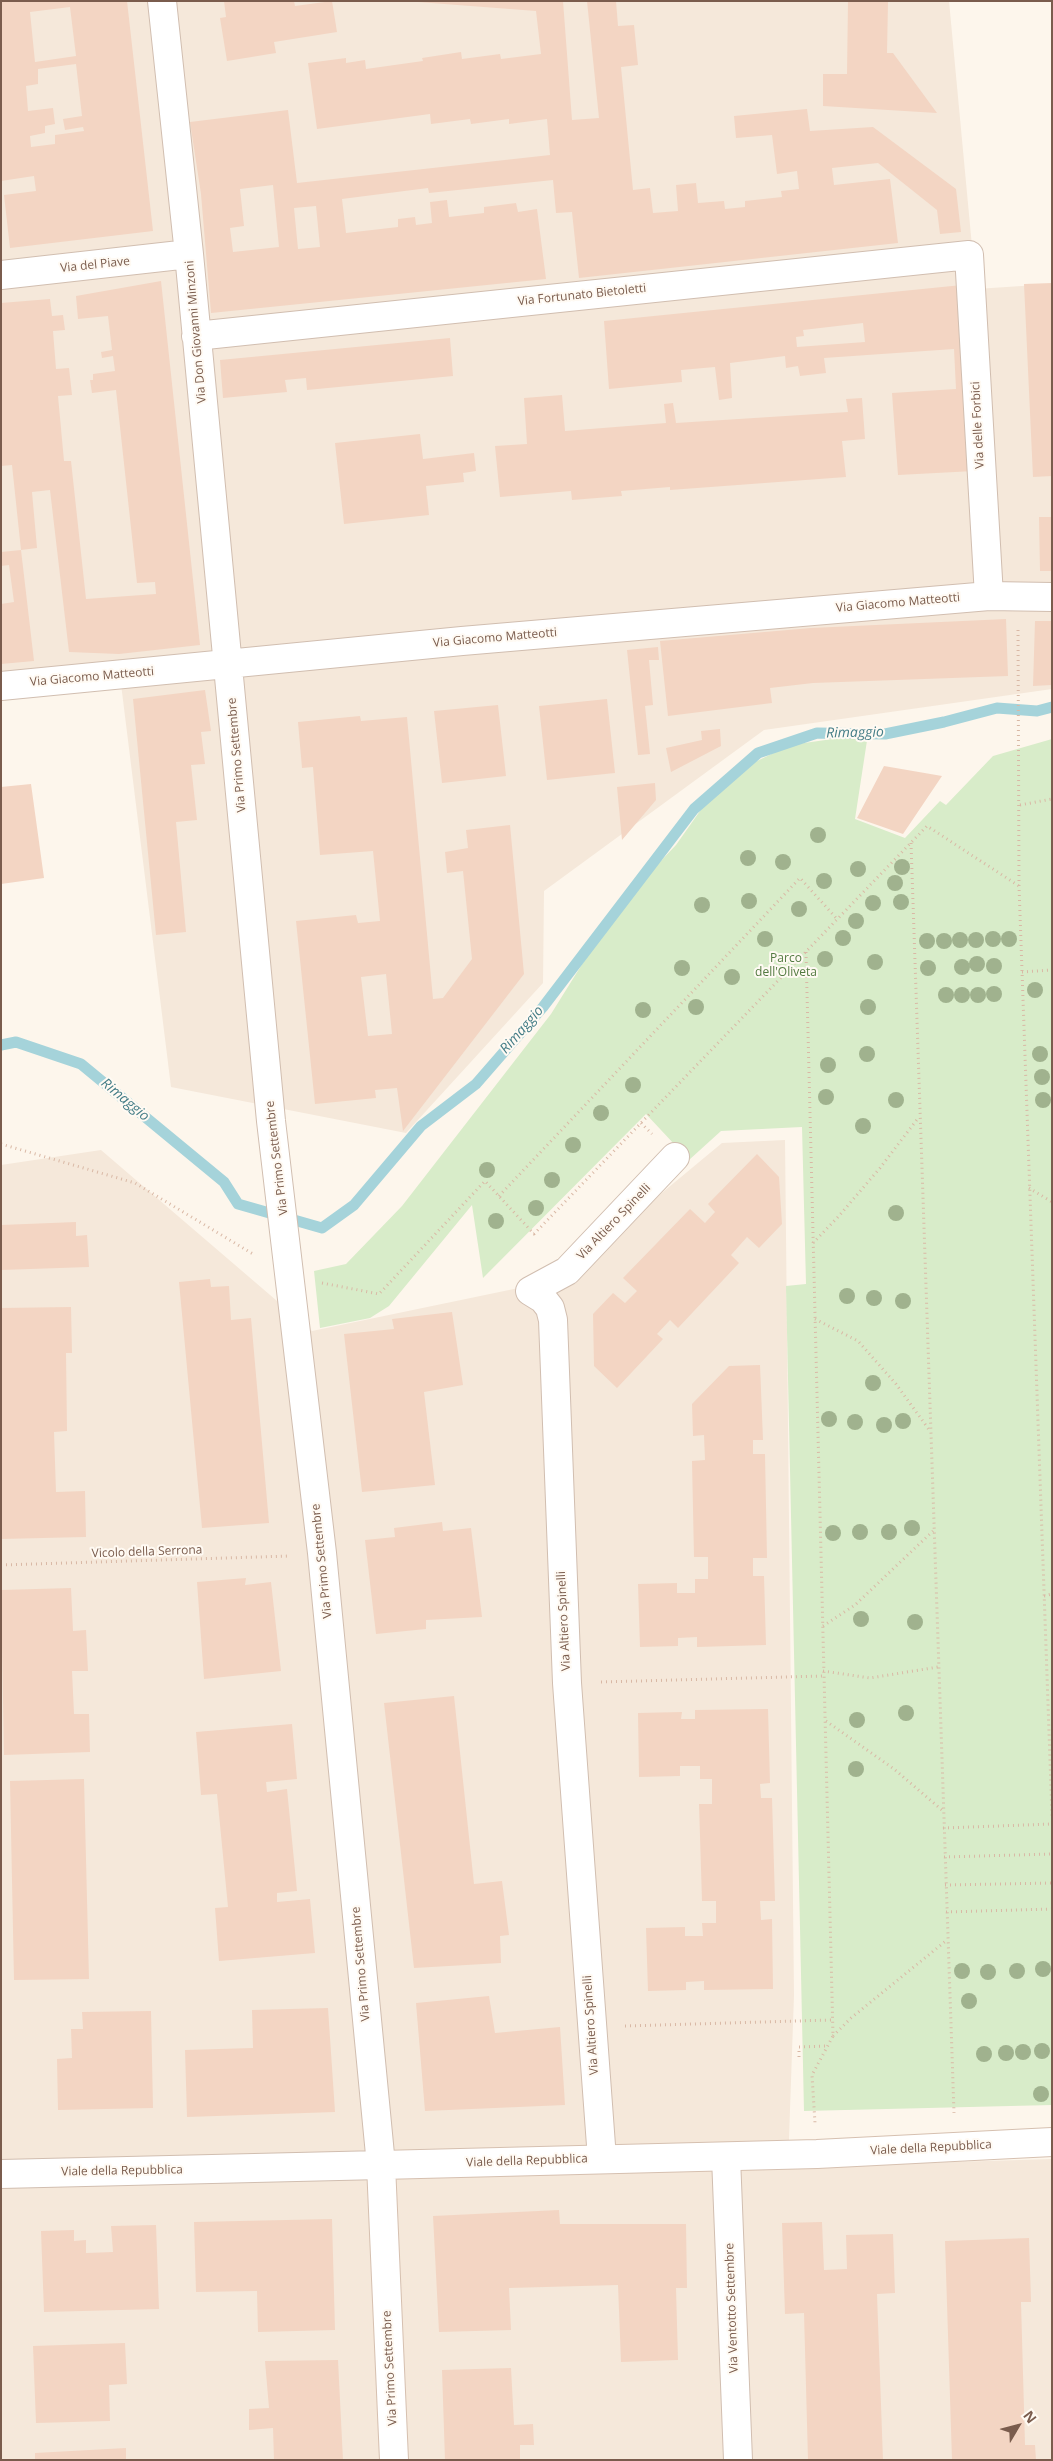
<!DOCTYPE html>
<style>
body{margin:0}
#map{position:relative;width:1053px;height:2461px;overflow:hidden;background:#fdf6ec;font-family:"Open Sans",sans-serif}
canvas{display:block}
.frame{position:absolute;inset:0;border:2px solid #7a5c4d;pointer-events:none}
.north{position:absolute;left:993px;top:2401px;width:50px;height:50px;-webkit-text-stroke:4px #fffaf3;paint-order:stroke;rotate:53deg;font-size:14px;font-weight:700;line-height:20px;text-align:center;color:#7a5c4d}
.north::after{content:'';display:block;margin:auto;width:18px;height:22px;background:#7a5c4d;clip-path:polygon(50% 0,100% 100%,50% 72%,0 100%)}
</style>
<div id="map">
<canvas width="1053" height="2461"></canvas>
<div class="frame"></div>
<div class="north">N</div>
</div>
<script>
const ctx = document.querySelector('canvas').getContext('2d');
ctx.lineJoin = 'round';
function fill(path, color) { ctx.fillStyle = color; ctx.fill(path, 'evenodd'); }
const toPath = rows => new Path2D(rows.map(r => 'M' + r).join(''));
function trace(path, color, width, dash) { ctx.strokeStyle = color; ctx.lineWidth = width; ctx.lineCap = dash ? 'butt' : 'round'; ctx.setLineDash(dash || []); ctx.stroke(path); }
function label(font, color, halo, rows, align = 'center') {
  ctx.font = font + ' "Open Sans",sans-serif'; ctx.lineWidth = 4; ctx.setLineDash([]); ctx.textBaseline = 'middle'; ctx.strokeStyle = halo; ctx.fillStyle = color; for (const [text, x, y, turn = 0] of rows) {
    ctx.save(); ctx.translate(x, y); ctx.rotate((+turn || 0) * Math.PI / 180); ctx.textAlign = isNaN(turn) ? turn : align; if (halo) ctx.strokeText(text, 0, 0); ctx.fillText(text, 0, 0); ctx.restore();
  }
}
fill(toPath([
 [1,1,949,1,976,289,1052,284,1052,689,764,730,544,891,543,983,406,1133,171,1087,121,684,1,695],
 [785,1140,794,1995,788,2167,1052,2159,1052,2460,1,2460,1,1165,101,1150,312,1331,557,1280,722,1143]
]), '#f5e8da');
fill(toPath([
 [868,734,855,819,905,838,940,801,946,805,993,756,1052,739,1052,2105,804,2111,786,1286,806,1284,802,1127,721,1131,689,1160,646,1114,483,1278,472,1205,389,1306,370,1318,320,1328,314,1271,346,1264,402,1206,551,1014,619,905,676,845,724,777,790,745]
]), '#d8ecc9');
trace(toPath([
 [1,1045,16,1042,81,1064,224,1182,238,1204,322,1228,354,1205,421,1126,476,1084,543,1007,694,809,758,753,817,733,885,734,944,722,997,708,1037,711,1052,707]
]), '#a5d3da', 11);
fill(toPath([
 [1,1,127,1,153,231,10,248,4,195,36,191,34,176,1,181],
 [70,7,76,56,35,62,30,12],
 [76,64,82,116,63,119,65,130,83,127,84,131,55,135,55,144,31,147,30,136,45,133,45,126,55,124,53,108,28,111,26,86,38,84,38,69],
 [224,1,294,1,295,6,332,1,337,32,274,42,276,53,227,61,220,18,226,17],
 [405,1,563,1,572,120,599,118,587,1,616,1,618,26,634,25,638,65,621,67,633,190,650,188,653,213,678,211,676,185,696,183,698,203,724,201,725,209,745,207,745,201,782,197,781,191,799,189,797,171,777,174,772,135,736,138,734,116,807,109,810,131,873,127,956,189,961,232,940,234,937,210,878,163,832,168,834,185,890,179,898,243,579,278,572,212,556,213,553,180,429,193,428,188,342,199,346,233,398,227,398,219,415,217,416,225,432,223,430,202,447,200,449,217,484,213,484,207,516,203,518,212,537,209,546,279,211,313,201,194,190,122,288,110,297,183,550,155,547,119,509,124,509,119,471,124,470,119,431,124,430,114,317,129,308,63,346,58,346,63,365,60,366,69,423,61,422,58,461,52,462,59,500,54,501,59,541,54,536,11],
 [273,185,279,247,233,252,230,228,244,226,240,189],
 [316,206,320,247,298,249,294,208],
 [848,1,888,2,887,53,893,53,937,113,823,106,823,74,847,74],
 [161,281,200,645,119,654,69,652,50,490,32,492,37,548,21,550,12,465,1,466,1,303,50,299,52,316,63,315,65,330,53,331,56,369,69,368,72,395,58,396,64,461,71,461,86,599,156,594,155,582,137,583,116,390,92,393,90,380,93,380,93,374,115,371,113,356,102,358,101,352,112,350,108,316,78,319,76,296],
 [1052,283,1052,476,1033,477,1024,284],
 [962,285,974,471,898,475,892,393,956,389,954,349,824,358,826,373,800,376,798,366,786,368,785,356,730,363,732,398,719,400,715,367,681,370,682,382,609,389,604,321],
 [863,323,865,342,797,347,796,337,804,336,803,330],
 [450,338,453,376,307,390,306,378,285,380,287,392,223,398,220,360],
 [562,395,565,431,666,423,664,404,673,403,676,423,848,412,846,399,862,398,865,439,842,441,846,477,670,490,670,487,621,491,622,496,572,500,571,491,500,497,495,446,527,444,524,398],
 [420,434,423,459,474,453,476,471,463,473,464,482,426,486,429,515,344,524,335,443],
 [1039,517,1052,517,1052,571,1040,571],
 [21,550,34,661,1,664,1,604,14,602,9,565,1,566,1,552],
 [1006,619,1008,676,813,683,770,688,772,703,668,716,660,641,811,628],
 [1035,621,1052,621,1052,685,1033,686],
 [658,647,659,660,649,660,653,705,645,706,650,754,638,755,627,650],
 [205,690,211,731,201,732,205,764,191,765,197,820,176,822,186,932,156,935,133,699],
 [607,699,615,773,547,780,539,706],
 [498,705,506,776,442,783,434,711],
 [360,716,361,721,407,717,433,999,443,998,472,959,463,871,447,873,445,852,468,848,466,830,510,825,524,974,403,1131,397,1088,375,1090,376,1098,315,1104,296,921,356,915,358,923,380,921,373,851,320,855,313,767,302,768,298,722],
 [386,974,392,1034,368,1036,361,977],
 [720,729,721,746,671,772,666,748,702,740,701,731],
 [884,766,942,776,903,834,857,818],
 [655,783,656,800,622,840,617,787],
 [31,784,44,878,1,884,1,787],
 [757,1154,779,1177,782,1224,759,1248,747,1237,731,1255,739,1263,678,1328,670,1320,657,1334,663,1339,617,1388,594,1366,593,1314,613,1293,625,1303,637,1291,623,1278,690,1209,705,1223,715,1212,708,1204],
 [76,1222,76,1236,87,1235,89,1267,1,1270,1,1225],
 [210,1279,211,1287,229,1286,231,1320,251,1318,269,1523,202,1528,179,1282],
 [71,1307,72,1353,66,1353,67,1431,54,1432,56,1492,85,1491,86,1537,1,1539,1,1308],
 [452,1312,463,1385,424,1392,435,1485,362,1492,344,1334,394,1329,392,1319],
 [760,1365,763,1440,753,1440,753,1454,765,1454,767,1558,753,1558,753,1576,764,1576,766,1645,697,1647,697,1637,678,1638,678,1646,640,1647,638,1584,677,1583,677,1593,695,1593,695,1579,708,1579,708,1557,694,1557,692,1461,705,1460,704,1435,693,1436,692,1404,729,1366],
 [442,1522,443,1531,471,1528,482,1617,426,1620,426,1629,376,1634,365,1540,395,1537,394,1528],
 [246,1578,245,1585,271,1582,281,1671,204,1679,197,1582],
 [71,1588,73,1631,86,1630,88,1671,72,1671,74,1714,89,1714,90,1752,4,1755,1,1590],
 [454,1696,474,1884,502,1881,509,1935,500,1936,501,1963,414,1968,384,1703],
 [768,1709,770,1783,760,1784,761,1798,772,1798,775,1901,760,1901,761,1920,772,1919,773,1989,704,1990,704,1981,686,1982,686,1990,648,1991,646,1928,685,1927,685,1936,703,1936,702,1923,716,1923,716,1901,702,1901,699,1804,712,1804,712,1779,700,1779,700,1766,680,1766,680,1776,639,1777,638,1713,682,1712,681,1719,695,1719,695,1710],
 [292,1724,297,1779,266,1782,267,1792,287,1789,297,1891,277,1893,277,1902,310,1899,315,1953,219,1961,215,1908,228,1907,217,1794,201,1795,196,1732],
 [84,1779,89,1979,14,1980,10,1781],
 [489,1996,495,2033,560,2027,565,2105,425,2111,416,2003],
 [328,2008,335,2112,187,2117,185,2050,253,2048,252,2010],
 [151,2011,153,2108,58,2110,57,2059,72,2058,71,2029,83,2029,82,2012],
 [559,2210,560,2224,686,2224,687,2288,676,2288,678,2360,621,2362,618,2285,509,2288,511,2330,439,2332,433,2216],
 [332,2219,335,2330,258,2332,257,2291,196,2292,194,2222],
 [822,2222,824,2270,847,2269,846,2235,893,2234,895,2293,877,2294,883,2460,808,2460,804,2313,785,2314,782,2223],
 [156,2225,159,2309,44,2312,41,2231,74,2230,74,2241,86,2240,86,2253,113,2252,111,2226],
 [1029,2238,1031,2302,1021,2302,1025,2445,1035,2445,1036,2460,952,2460,945,2241],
 [125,2343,127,2384,109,2385,110,2421,36,2423,33,2346],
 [338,2360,343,2460,274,2460,273,2428,249,2430,249,2409,269,2408,265,2361],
 [511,2368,514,2425,533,2424,534,2445,520,2445,520,2460,445,2460,442,2370],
 [126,2448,126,2460,35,2460,35,2453]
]), '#f3d5c3');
const minor = toPath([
 [1,275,189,254],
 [196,336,969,255,989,596],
 [1,686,462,641,989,596,1052,597],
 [726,2157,738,2460],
 [602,2159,567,1683,553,1320,550,1308,543,1299,530,1291,567,1271,675,1157],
 [1,2174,381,2165,322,1553,271,1121,189,254,162,1]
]);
const secondary = toPath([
 [394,2460,381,2165,817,2154,1052,2142]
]);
trace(minor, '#d1beb0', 30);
trace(secondary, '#d6c0b0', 30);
trace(toPath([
 [1018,630,1019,886,1052,1816],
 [1020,805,1052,799],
 [911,843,954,2113],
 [806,952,833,2036,812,2075,815,2123],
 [1022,972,1052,970],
 [641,1123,652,1134],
 [1,1144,135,1183,253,1254],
 [1029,1188,1052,1202],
 [499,1196,800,878,837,919],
 [813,1243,838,1217,880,1168,919,1117],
 [322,1283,379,1294,485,1181,534,1234,927,826,1019,886],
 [815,1319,858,1341,896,1384,930,1431],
 [1,1565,290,1556],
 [1044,1596,1052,1594],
 [823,1626,855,1605,933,1531],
 [823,1671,870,1678,938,1667],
 [601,1682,823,1676],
 [826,1721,894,1769,942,1810],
 [943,1828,1052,1824],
 [944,1857,1052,1854],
 [945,1885,1052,1883],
 [946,1912,1052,1909],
 [625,2026,831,2020],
 [833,2036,851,2018,947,1940],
 [799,2057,799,2047,827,2046]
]), '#d9b8a5', 3, [1, 4]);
trace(minor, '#fff', 28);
trace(secondary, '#fff', 28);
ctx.fillStyle = '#a0b28e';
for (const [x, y] of [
 [818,835],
 [748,858],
 [783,862],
 [902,867],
 [858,869],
 [824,881],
 [895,883],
 [749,901],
 [901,902],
 [873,903],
 [702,905],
 [799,909],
 [856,921],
 [843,938],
 [765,939],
 [993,939],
 [1009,939],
 [960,940],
 [976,940],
 [927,941],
 [944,941],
 [825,959],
 [875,962],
 [977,964],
 [994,966],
 [962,967],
 [682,968],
 [928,968],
 [732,977],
 [1035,990],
 [994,994],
 [946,995],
 [962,995],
 [978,995],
 [696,1007],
 [868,1007],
 [643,1010],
 [867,1054],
 [1040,1054],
 [828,1065],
 [1042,1077],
 [633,1085],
 [826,1097],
 [896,1100],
 [1043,1100],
 [601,1113],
 [863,1126],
 [573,1145],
 [487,1170],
 [552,1180],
 [536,1208],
 [896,1213],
 [496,1221],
 [847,1296],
 [874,1298],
 [903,1301],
 [873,1383],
 [829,1419],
 [903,1421],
 [855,1422],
 [884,1425],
 [912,1528],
 [860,1532],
 [889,1532],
 [833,1533],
 [861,1619],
 [915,1622],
 [906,1713],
 [857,1720],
 [856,1769],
 [1043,1969],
 [962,1971],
 [1017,1971],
 [988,1972],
 [969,2001],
 [1042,2051],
 [1023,2052],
 [1006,2053],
 [984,2054],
 [1041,2094]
]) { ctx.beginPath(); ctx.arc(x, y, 8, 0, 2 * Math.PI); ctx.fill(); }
label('12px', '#7a5c4d', '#fffaf3', [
 ["Via del Piave",95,265,-6],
 ["Via Fortunato Bietoletti",582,295,-6],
 ["Via Don Giovanni Minzoni",196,332,-95],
 ["Via delle Forbici",978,425,-93],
 ["Via Giacomo Matteotti",898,603,-5],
 ["Via Giacomo Matteotti",495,638,-5],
 ["Via Giacomo Matteotti",92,677,-5],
 ["Via Primo Settembre",237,755,-95],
 ["Via Primo Settembre",277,1158,-97],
 ["Via Altiero Spinelli",614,1222,-46],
 ["Vicolo della Serrona",147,1552,-2],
 ["Via Primo Settembre",322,1561,-96],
 ["Via Altiero Spinelli",564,1621,-93],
 ["Via Primo Settembre",361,1964,-95],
 ["Via Altiero Spinelli",591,2025,-94],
 ["Viale della Repubblica",931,2148,-3],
 ["Viale della Repubblica",527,2161,-2],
 ["Viale della Repubblica",122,2171,-1],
 ["Via Ventotto Settembre",732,2308,-92],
 ["Via Primo Settembre",390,2368,-93]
]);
label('12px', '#537a41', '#fffaf3', [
 ["Parco",786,959],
 ["dell'Oliveta",786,973]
]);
label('italic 14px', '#437c86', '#fffaf3', [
 ["Rimaggio",855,733,-1],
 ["Rimaggio",522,1030,-49],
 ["Rimaggio",125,1100,40]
]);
</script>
